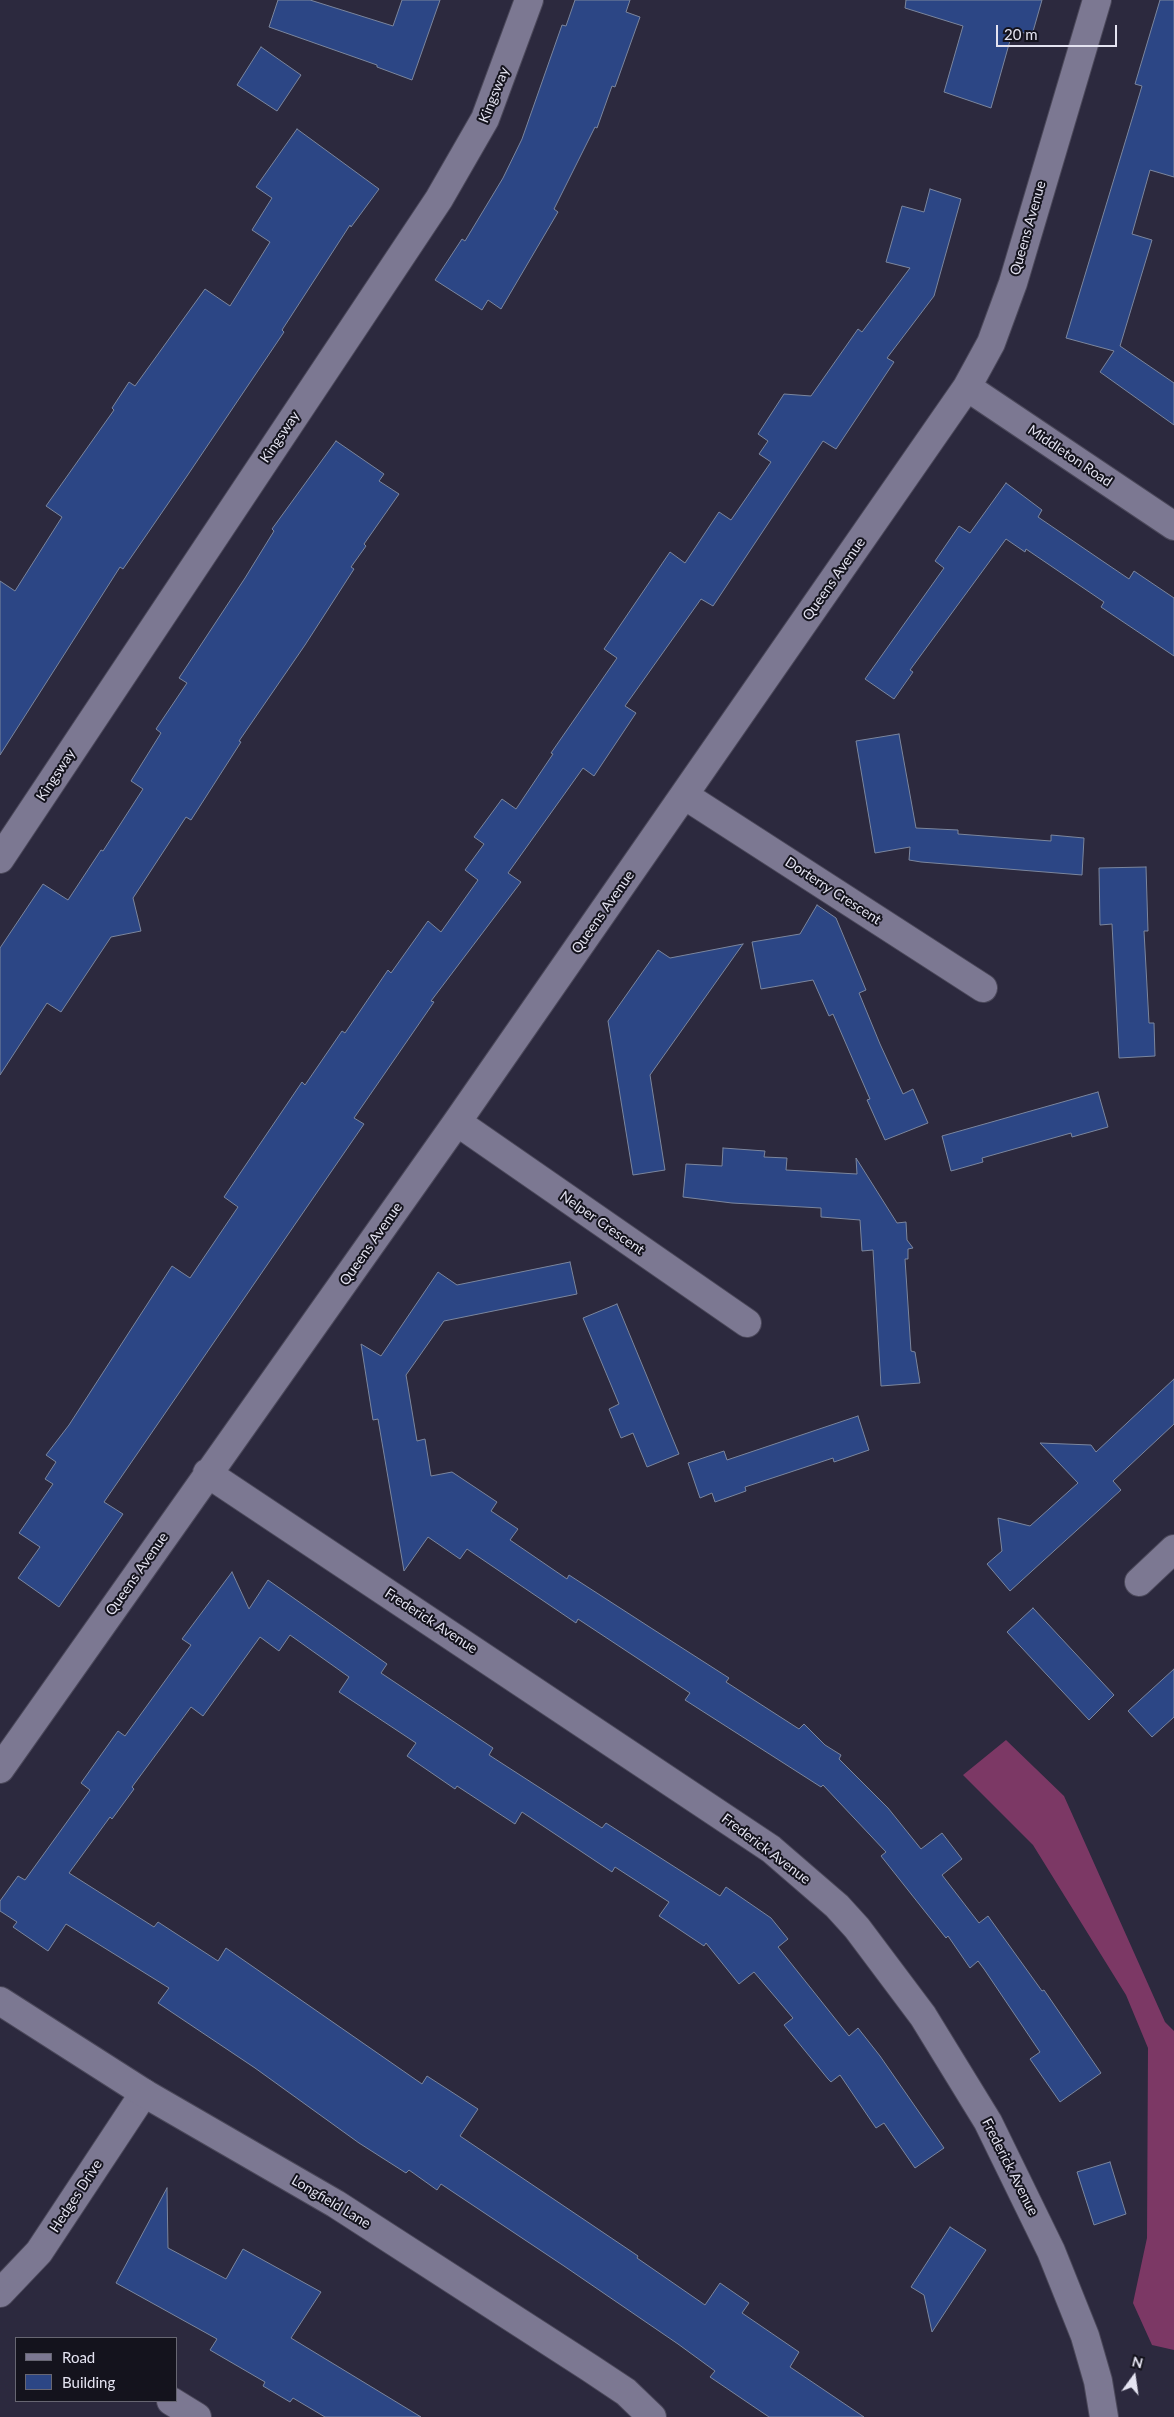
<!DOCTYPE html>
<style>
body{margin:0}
#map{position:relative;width:1174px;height:2417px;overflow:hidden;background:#2c293e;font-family:Lato,sans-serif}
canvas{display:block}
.legend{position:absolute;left:15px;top:2337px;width:162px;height:65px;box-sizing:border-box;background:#14131d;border:1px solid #676672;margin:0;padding:6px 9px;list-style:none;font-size:15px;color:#e4e3f1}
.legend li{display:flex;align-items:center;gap:10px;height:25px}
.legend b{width:25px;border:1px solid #676672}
.north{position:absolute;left:1109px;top:2352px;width:50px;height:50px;-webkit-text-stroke:4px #14131d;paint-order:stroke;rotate:14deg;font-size:14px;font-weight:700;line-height:20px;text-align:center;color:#e4e3f1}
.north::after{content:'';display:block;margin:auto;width:18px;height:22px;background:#e4e3f1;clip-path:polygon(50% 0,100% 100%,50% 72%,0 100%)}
.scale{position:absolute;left:996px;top:25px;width:121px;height:22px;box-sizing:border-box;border:2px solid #e4e3f1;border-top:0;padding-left:6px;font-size:15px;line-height:18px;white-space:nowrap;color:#e4e3f1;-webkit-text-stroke:4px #14131d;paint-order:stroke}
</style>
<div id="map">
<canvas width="1174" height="2417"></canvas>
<ul class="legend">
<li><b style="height:6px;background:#7c7892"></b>Road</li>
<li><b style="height:14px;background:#2c4685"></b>Building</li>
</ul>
<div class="north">N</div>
<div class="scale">20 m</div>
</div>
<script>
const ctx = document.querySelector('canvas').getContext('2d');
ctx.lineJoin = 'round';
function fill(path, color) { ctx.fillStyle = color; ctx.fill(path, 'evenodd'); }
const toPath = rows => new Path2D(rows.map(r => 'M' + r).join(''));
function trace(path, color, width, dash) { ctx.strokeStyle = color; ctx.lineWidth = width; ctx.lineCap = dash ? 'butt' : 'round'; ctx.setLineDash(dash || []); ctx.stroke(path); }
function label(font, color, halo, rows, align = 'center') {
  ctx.font = font + ' Lato,sans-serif'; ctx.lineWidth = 4; ctx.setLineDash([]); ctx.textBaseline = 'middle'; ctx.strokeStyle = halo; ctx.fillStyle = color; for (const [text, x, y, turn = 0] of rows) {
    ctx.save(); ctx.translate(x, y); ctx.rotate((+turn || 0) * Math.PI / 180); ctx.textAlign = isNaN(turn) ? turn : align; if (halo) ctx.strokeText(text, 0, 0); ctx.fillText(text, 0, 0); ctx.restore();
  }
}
fill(toPath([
 [1006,1740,1064,1796,1165,2022,1174,2031,1174,2350,1152,2345,1133,2303,1147,2238,1148,2048,1126,1995,1033,1845,963,1775]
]), '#7c3865');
const building = toPath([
 [278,0,310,0,393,26,402,0,440,0,412,80,377,67,377,65,269,27,278,0],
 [575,0,630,0,626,12,640,17,615,87,612,86,597,128,595,127,554,209,558,212,501,309,488,300,482,310,435,280,462,239,465,241,503,178,522,139,562,25,566,26,575,0],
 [906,0,1042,0,1032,35,1013,30,991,108,944,92,963,26,905,8,906,0],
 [1160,0,1174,0,1174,177,1150,170,1132,234,1152,240,1120,346,1174,383,1174,425,1100,372,1114,351,1066,338,1142,86,1135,84,1160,0],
 [261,47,301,75,277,111,237,85,261,47],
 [297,129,379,189,351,227,350,225,282,330,284,332,187,476,123,569,120,567,0,755,0,581,15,591,62,517,46,506,114,410,112,408,129,382,135,386,205,289,230,306,270,242,252,230,272,198,256,187,297,129],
 [930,189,961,199,934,296,887,358,894,362,836,449,823,441,713,606,701,599,625,706,636,713,594,776,583,768,508,873,521,882,431,1001,434,1002,354,1118,364,1124,104,1502,123,1514,59,1607,18,1578,40,1547,19,1533,53,1484,45,1479,56,1462,46,1455,69,1425,172,1266,190,1278,238,1207,224,1197,302,1082,305,1085,342,1031,345,1033,388,970,391,973,428,921,441,932,478,880,465,870,484,844,474,837,502,799,516,809,553,754,551,753,617,658,604,649,670,552,685,563,719,512,731,520,771,462,759,454,768,441,758,434,784,394,811,396,858,329,862,332,910,268,886,262,902,206,924,212,930,189],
 [336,441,384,474,379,481,399,494,364,544,366,546,351,567,354,569,305,645,239,741,241,742,191,820,186,817,133,898,141,931,111,937,61,1012,47,1003,0,1075,0,948,43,884,68,900,101,850,103,851,143,789,131,781,161,733,156,729,187,683,179,678,245,578,274,531,272,529,336,441],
 [1006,483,1042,510,1038,517,1098,558,1129,579,1134,571,1174,598,1174,656,1101,607,1104,602,1026,549,1025,552,1006,539,910,670,913,672,894,699,865,679,944,568,935,561,959,526,970,533,1006,483],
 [899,734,916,828,958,830,958,834,1051,841,1051,835,1084,838,1082,875,921,862,909,860,910,847,875,853,856,741,899,734],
 [1146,867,1148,931,1144,931,1149,1023,1154,1023,1155,1056,1119,1058,1112,924,1100,925,1099,868,1146,867],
 [817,905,836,918,866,990,859,993,880,1044,903,1094,913,1089,928,1123,885,1140,867,1100,870,1099,833,1014,829,1016,813,980,761,989,752,942,800,934,817,905],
 [743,944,650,1075,665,1170,633,1175,608,1021,658,950,670,958,743,944],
 [1098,1092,1108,1127,1072,1137,1071,1133,982,1158,983,1162,951,1171,942,1136,1098,1092],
 [723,1148,765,1151,764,1157,787,1158,786,1170,857,1174,856,1158,897,1223,906,1222,907,1240,913,1248,908,1249,908,1259,905,1259,911,1351,915,1352,920,1383,881,1386,873,1250,862,1251,860,1220,821,1217,821,1208,732,1203,683,1197,686,1164,722,1166,723,1148],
 [570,1262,577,1294,444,1321,406,1375,417,1441,425,1439,431,1476,452,1472,497,1502,491,1511,518,1529,510,1540,567,1579,569,1575,651,1628,729,1678,726,1682,799,1729,804,1724,825,1745,841,1755,839,1759,888,1808,921,1849,942,1833,962,1859,942,1875,979,1923,988,1916,1042,1991,1044,1990,1101,2073,1060,2102,1030,2059,1040,2052,984,1969,978,1961,970,1968,948,1936,946,1938,881,1856,886,1852,823,1785,821,1787,685,1700,690,1693,578,1619,576,1623,467,1549,460,1559,428,1537,404,1571,378,1419,373,1420,361,1344,381,1356,438,1272,457,1285,570,1262],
 [617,1304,679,1454,647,1467,633,1433,621,1438,609,1409,619,1404,583,1318,617,1304],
 [1174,1379,1174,1424,1113,1481,1121,1490,1010,1591,987,1564,1002,1551,998,1518,1030,1526,1078,1483,1040,1443,1091,1445,1096,1452,1174,1379],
 [858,1416,869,1450,834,1462,833,1458,745,1487,746,1491,715,1502,712,1493,700,1498,688,1463,724,1451,727,1460,858,1416],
 [232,1572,249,1609,268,1580,387,1664,381,1673,493,1748,489,1755,602,1828,606,1823,720,1896,726,1887,771,1918,788,1939,778,1947,849,2036,858,2028,880,2056,944,2148,915,2168,884,2123,876,2128,840,2075,831,2082,828,2079,784,2025,793,2018,754,1972,739,1984,706,1943,704,1946,659,1916,669,1902,615,1867,612,1872,522,1812,515,1824,457,1786,455,1789,407,1756,416,1743,339,1692,349,1677,290,1635,279,1651,260,1637,203,1716,191,1707,132,1787,134,1789,112,1819,110,1817,69,1873,154,1927,158,1922,218,1961,226,1948,422,2084,427,2076,478,2109,460,2136,638,2256,637,2258,705,2305,720,2283,749,2303,742,2313,799,2352,790,2367,864,2417,769,2417,710,2377,715,2371,678,2344,564,2266,441,2184,437,2190,409,2170,406,2173,359,2143,255,2068,158,2003,169,1988,66,1924,48,1951,13,1927,17,1922,0,1911,0,1901,18,1876,25,1880,90,1790,81,1783,118,1731,125,1736,191,1645,182,1639,232,1572],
 [1033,1608,1114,1695,1089,1720,1007,1632,1033,1608],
 [1174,1669,1174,1717,1152,1737,1128,1711,1174,1669],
 [1110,2162,1126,2214,1094,2225,1077,2172,1110,2162],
 [167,2188,168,2248,226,2279,243,2249,321,2292,291,2338,421,2417,325,2417,293,2398,290,2402,263,2386,265,2382,210,2350,217,2339,116,2283,167,2188],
 [950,2227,986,2250,932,2332,924,2295,911,2287,950,2227]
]);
fill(building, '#2c4685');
trace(building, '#7b869e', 1);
const minor = toPath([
 [967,387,1174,526],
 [684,795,983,988],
 [0,859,439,199,485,119,529,0],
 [457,1122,747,1323],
 [207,1473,771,1849,837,1906,857,1928,923,2016,988,2122,1051,2251,1085,2336,1098,2381,1104,2417],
 [1139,1582,1174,1549],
 [0,1769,457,1122,967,387,991,343,1013,283,1097,0],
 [0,2293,39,2252,144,2093],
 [171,2401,197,2417]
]);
const tertiary = toPath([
 [0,2001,144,2093,336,2204,590,2368,626,2392,652,2417]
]);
trace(minor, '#4b485a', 30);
trace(tertiary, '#4b485a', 30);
trace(minor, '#7c7892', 28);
trace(tertiary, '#7c7892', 28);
label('14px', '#e4e3f1', '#14131d', [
 ["Kingsway",494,95,-68],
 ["Queens Avenue",1028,228,-74],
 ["Kingsway",280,437,-56],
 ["Middleton Road",1070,456,34],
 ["Queens Avenue",834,579,-55],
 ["Kingsway",56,775,-57],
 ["Dorterry Crescent",833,891,33],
 ["Queens Avenue",603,912,-55],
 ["Nelper Crescent",602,1223,35],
 ["Queens Avenue",371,1244,-55],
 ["Queens Avenue",137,1574,-55],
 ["Frederick Avenue",431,1621,33],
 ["Frederick Avenue",766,1849,37],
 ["Frederick Avenue",1010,2167,63],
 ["Hedges Drive",76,2196,-57],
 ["Longfield Lane",331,2202,31]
]);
</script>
